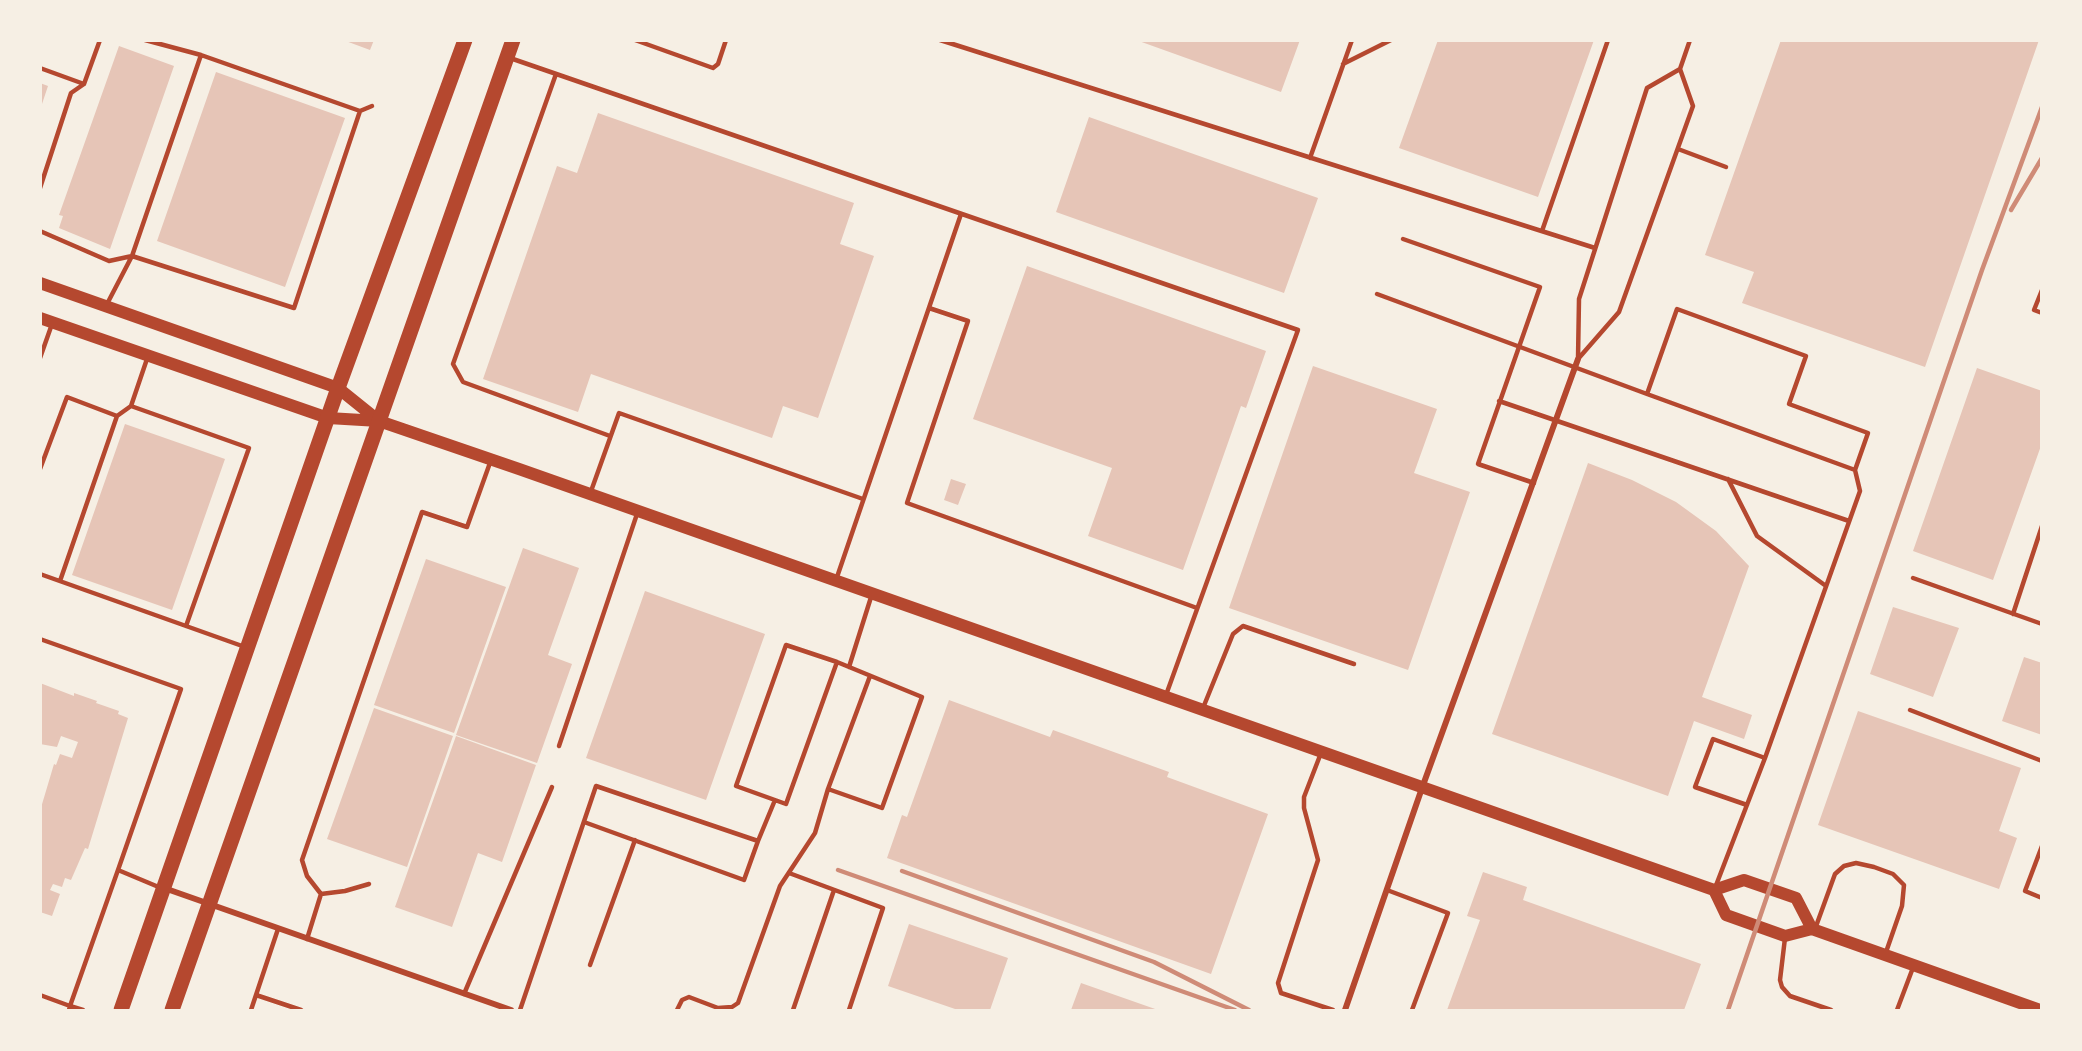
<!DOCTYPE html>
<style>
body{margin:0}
#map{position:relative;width:2082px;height:1051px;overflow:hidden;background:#f6efe4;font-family:"Fira Sans",sans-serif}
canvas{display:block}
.frame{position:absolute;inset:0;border:42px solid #f6efe4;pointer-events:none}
</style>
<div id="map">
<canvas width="2082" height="1051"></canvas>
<div class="frame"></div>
</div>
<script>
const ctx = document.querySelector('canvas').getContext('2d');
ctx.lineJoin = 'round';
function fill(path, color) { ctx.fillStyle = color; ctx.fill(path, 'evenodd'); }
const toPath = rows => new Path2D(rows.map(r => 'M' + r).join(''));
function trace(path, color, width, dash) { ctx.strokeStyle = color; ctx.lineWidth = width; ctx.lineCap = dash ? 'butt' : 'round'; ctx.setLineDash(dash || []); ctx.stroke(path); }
fill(toPath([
 [343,40,374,40,370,50],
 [1136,40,1300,40,1281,92],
 [1438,40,1594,40,1538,197,1399,148],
 [1781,40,2039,40,1925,367,1742,303,1754,272,1705,255],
 [119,46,174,66,110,249,59,228,63,216,59,215],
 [216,72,345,118,285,287,157,241],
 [40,83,48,86,41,107,40,107],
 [598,113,854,203,840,244,874,256,818,418,783,406,772,438,591,374,578,412,483,379,557,166,577,173],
 [1089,117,1318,198,1284,293,1056,212],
 [1027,266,1266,351,1246,408,1241,406,1183,570,1088,536,1112,468,973,419],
 [1313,366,1437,409,1414,473,1470,492,1408,670,1229,608],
 [1977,368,2042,391,2042,443,1993,580,1913,551],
 [125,424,225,459,172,610,72,575],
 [1588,463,1632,480,1676,502,1716,531,1749,566,1702,697,1752,715,1744,739,1694,721,1668,796,1492,734],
 [951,479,966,484,958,505,944,500],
 [523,548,579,568,548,655,572,664,537,763,456,735],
 [426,559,506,587,454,733,374,705],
 [645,591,765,634,706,800,586,758],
 [1893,607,1959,628,1933,697,1870,674],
 [2024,657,2042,663,2042,735,2002,721],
 [40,683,74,696,74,693,97,701,96,703,119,711,118,714,128,718,88,849,85,848,71,880,65,878,62,887,53,884,50,890,60,894,52,916,40,912,40,811,54,764,56,765,60,754,72,758,78,742,61,736,57,747,40,744],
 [949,700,1050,737,1053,730,1169,772,1167,777,1268,814,1211,974,887,858,902,815,907,817],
 [374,708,453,736,407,867,327,839],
 [1858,711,2021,768,1999,831,2017,838,1999,889,1818,825],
 [456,736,536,765,502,862,478,853,452,927,395,907],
 [1483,872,1527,887,1523,900,1701,964,1684,1010,1447,1010,1480,920,1467,916],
 [909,924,1008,958,990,1010,958,1010,888,986],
 [1081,983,1158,1010,1071,1010]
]), '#e6c5b7');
trace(toPath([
 [145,40,201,55],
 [635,40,713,68,718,64,726,40],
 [940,40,1595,248],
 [510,58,1298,330,1166,695],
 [1343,64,1391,40],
 [40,68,84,84],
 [1680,69,1693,106,1619,312,1578,359,1579,299,1647,88,1680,69],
 [1680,69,1690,40],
 [556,74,453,364,463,382,610,436],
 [1678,149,1726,167],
 [1310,158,1352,40],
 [40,188,71,93,84,84,100,40],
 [40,231,109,261,132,256,201,55,360,111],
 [1542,231,1608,40],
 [1403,239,1540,287,1478,464,1534,483],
 [2042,290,2034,310,2042,313],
 [1377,294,1647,394],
 [107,304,132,256,294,308,360,111,372,106],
 [929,308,968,321,907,503,1197,608],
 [40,358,52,324],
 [1499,401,1849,521],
 [131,406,249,448,186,626],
 [40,469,67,397,117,416,131,406,148,356],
 [1728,479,1757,536,1826,586],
 [590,494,619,413,863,499],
 [40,574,245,647],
 [1913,578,2042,624],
 [836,580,961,214],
 [60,581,117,416],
 [2013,614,2042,526],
 [40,639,181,689,118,870,161,888],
 [837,662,786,804,736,786,786,645,837,662,922,697,882,808,828,789,870,676],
 [849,667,872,594],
 [1203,708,1233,634,1243,626,1354,664],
 [1910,710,2042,761],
 [559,746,638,511],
 [1321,753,1304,797,1304,808,1318,860,1278,983,1281,993,1333,1010],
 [1747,805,1695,787,1713,739,1765,758],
 [758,841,775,800],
 [2042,846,2025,891,2042,898],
 [789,873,883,908,849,1010],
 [1715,888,1765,758,1860,491,1855,470,1868,433,1789,404,1806,356,1677,309,1647,394,1855,470],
 [1387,890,1448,913,1412,1010],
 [321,894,345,891,369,884],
 [1815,929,1835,874,1844,866,1856,863,1874,867,1893,874,1904,885,1902,906,1885,955],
 [1785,938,1780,980,1782,987,1790,996,1831,1010],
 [307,939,321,894,307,876,302,860,422,512,467,527,491,460],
 [590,965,635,840],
 [464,994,552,787],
 [40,995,70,1006,69,1010],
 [256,995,301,1010],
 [83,1010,70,1006,118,870],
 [251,1010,278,929],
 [520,1010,596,786,758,841,744,880,584,822],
 [677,1010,682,1000,689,997,718,1008,732,1007,738,1003,780,886,815,833,828,789],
 [793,1010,834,890],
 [1897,1010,1914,965]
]), '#b5482f', 4.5);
trace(toPath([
 [164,888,511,1010],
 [1345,1010,1422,788,1578,359]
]), '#b5482f', 6);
trace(toPath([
 [40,283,338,388,379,421],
 [40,318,328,418,379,421,519,469,1714,890,1744,880,1796,898,1812,929],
 [1714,890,1726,915,1785,936,1812,929,2040,1010]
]), '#b5482f', 12);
trace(toPath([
 [121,1010,338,388,465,40],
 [172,1010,513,40]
]), '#b5482f', 15);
trace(toPath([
 [2011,210,2042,158],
 [838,870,1235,1010],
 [902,871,1154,962,1249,1010],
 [1728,1010,1982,270,2042,107]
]), '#cf8b77', 4.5);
</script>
